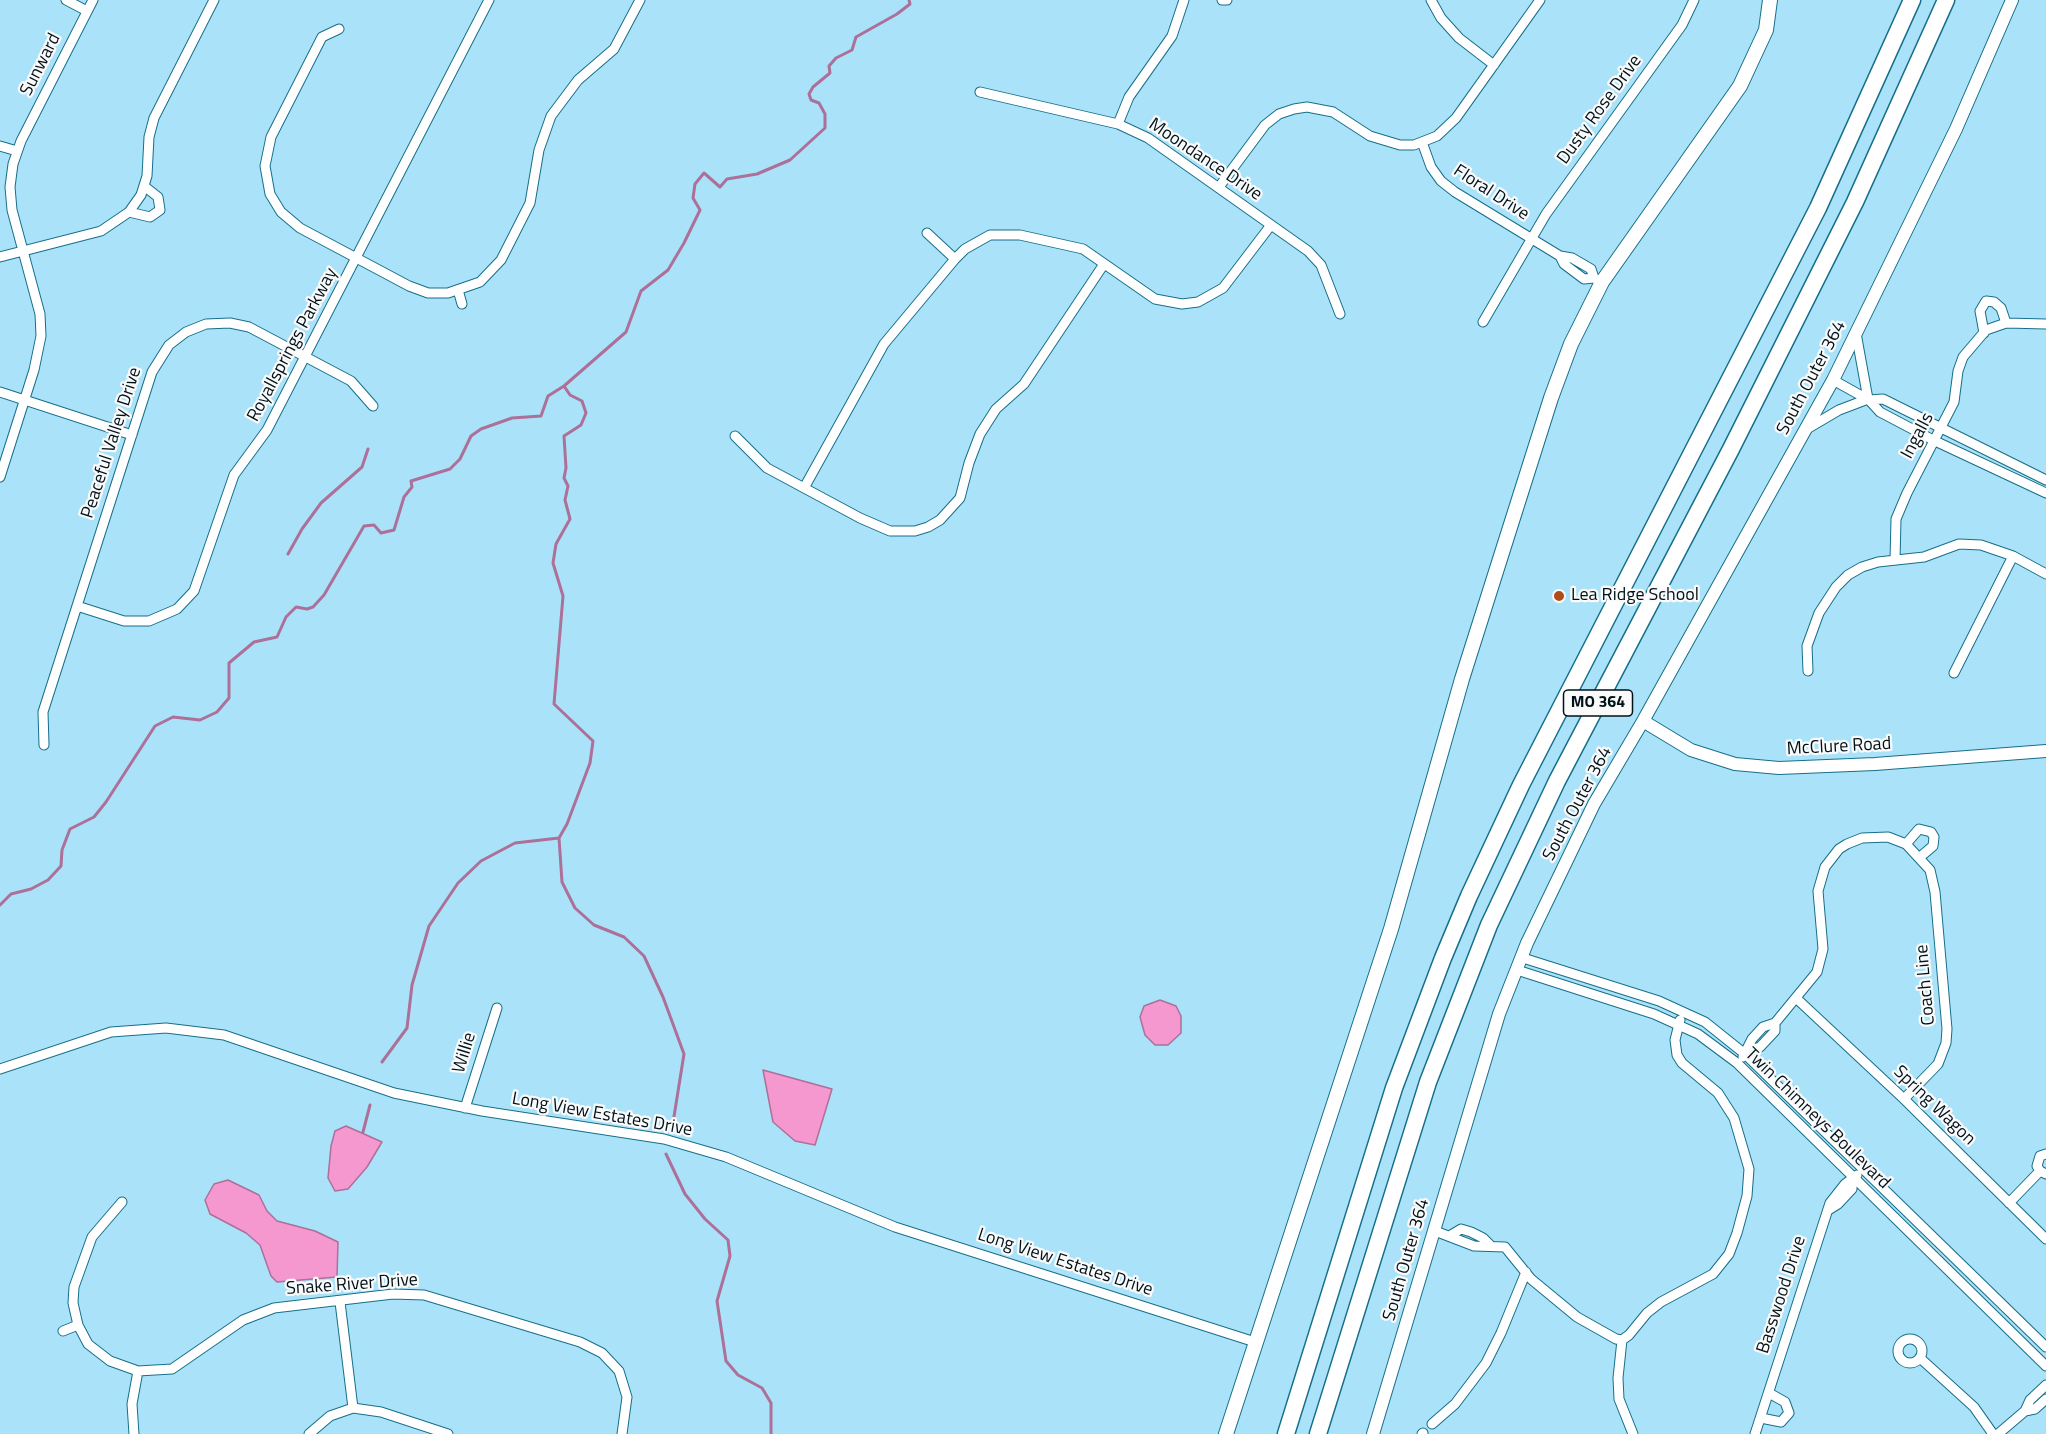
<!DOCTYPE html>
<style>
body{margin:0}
canvas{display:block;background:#aae3f9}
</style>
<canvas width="2046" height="1434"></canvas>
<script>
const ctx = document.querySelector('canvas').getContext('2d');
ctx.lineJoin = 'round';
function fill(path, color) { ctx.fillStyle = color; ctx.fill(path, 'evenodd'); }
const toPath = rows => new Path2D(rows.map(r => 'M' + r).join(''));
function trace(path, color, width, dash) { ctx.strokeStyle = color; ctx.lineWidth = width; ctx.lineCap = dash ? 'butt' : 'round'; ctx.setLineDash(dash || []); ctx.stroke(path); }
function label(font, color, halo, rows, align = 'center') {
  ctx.font = font + ' "Titillium Web",sans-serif'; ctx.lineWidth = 4.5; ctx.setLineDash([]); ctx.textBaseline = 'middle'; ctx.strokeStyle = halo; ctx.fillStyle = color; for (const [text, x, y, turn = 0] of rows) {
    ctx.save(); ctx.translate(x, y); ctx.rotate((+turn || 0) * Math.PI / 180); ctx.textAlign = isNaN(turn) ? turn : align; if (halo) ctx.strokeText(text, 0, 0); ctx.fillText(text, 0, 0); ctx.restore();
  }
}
const water = toPath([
 [1160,1000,1176,1006,1181,1016,1181,1033,1168,1045,1155,1045,1145,1035,1140,1017,1144,1006,1160,1000],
 [763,1070,832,1089,815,1145,795,1141,773,1122,763,1070],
 [346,1126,382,1142,367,1167,348,1189,335,1191,328,1178,331,1146,335,1131,346,1126],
 [228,1180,259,1195,267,1211,277,1221,315,1231,338,1242,337,1277,277,1282,271,1276,260,1245,246,1233,210,1214,205,1200,214,1184,228,1180]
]);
fill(water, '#f598d0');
trace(water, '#ac7099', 1.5);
trace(toPath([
 [564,386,570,395,582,401,586,413,581,425,564,436,566,468,564,478,568,486,565,500,570,519,556,544,553,563,563,596,554,704,593,741,590,763,567,824,559,838,562,882,575,908,594,925,624,937,644,956,663,997,684,1054,672,1129],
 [288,554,302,529,321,503,362,467,368,449],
 [0,905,11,894,31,889,48,880,61,866,62,850,70,829,94,817,106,802,155,726,173,717,200,720,217,712,229,698,229,663,254,642,277,637,286,617,296,607,307,609,313,607,324,595,364,526,374,525,381,533,394,530,404,497,412,487,411,481,450,469,460,459,471,436,481,429,512,418,541,416,548,396,564,386,626,332,641,291,668,270,684,243,700,210,693,198,695,184,704,173,720,187,727,179,757,174,790,160,825,128,825,114,819,103,811,100,809,94,813,87,830,73,829,66,836,58,852,50,856,37,897,14,910,4,909,0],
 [382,1062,407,1028,412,985,429,926,458,883,481,861,515,843,559,838],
 [363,1132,370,1105],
 [666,1154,685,1194,705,1219,728,1240,730,1256,717,1301,726,1361,738,1375,762,1388,771,1403,771,1434]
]), '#ac7099', 3);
const minor = toPath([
 [66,0,87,11],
 [1222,0,1227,0],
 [1431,0,1441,18,1459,38,1494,65],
 [339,29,322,37,271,137,265,166,270,194,281,212,300,228,409,286,428,293,448,293,480,282,501,260,530,203,539,150,551,116,578,80,614,49,640,0],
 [980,92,1118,124,1148,138,1308,251,1321,265,1340,314],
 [1118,124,1129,97,1172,36,1184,0],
 [1422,142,1431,167,1441,181,1455,192,1560,256,1572,258,1591,269,1594,278,1602,282],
 [0,146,17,151],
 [1219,187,1265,125,1279,114,1294,109,1307,107,1333,112,1370,136,1400,145,1414,145,1437,136,1456,118,1540,0],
 [129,212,150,217,160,210,158,197,144,186],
 [927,233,955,259],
 [1560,256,1564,264,1584,279,1594,278],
 [0,257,101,231,129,212,141,195,147,176,149,137,154,118,214,0],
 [458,290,462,304],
 [1483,322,1546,214,1682,25,1694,0],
 [1984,333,1980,311,1986,301,1994,302,2001,308,2006,323],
 [1833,380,1869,400,1880,412,1935,441,2046,493],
 [0,392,132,435],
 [1869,400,1883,399,2046,480],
 [1805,430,1839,410,1868,399,1856,333],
 [735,436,767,468,860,518,890,531,915,531,928,527,940,520,960,498,969,463,980,434,996,409,1024,384,1104,264],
 [0,477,34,370,41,336,40,314,12,210,10,187,13,164,21,141,93,0],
 [804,488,884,344,955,259,965,249,981,240,990,235,1020,235,1083,249,1155,299,1182,304,1198,302,1223,288,1271,225],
 [1895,560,1896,519,1907,493,1954,402,1958,371,1963,357,1986,330,2006,323,2046,324],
 [77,606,124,621,149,621,177,609,194,591,234,475,267,430,489,0],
 [1808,671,1807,646,1819,613,1836,587,1848,575,1862,567,1878,562,1924,557,1959,544,1981,545,2013,556,2046,574],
 [1954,673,2013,556],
 [44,745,43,712,152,372,169,345,186,332,206,324,230,323,249,327,351,381,373,406],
 [1906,844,1919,829,1931,832,1934,837,1933,846,1920,857],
 [1523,958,1659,1001,1705,1022,1745,1054,2046,1347],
 [1517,970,1654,1014,1698,1034,1737,1063,2046,1366],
 [1796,998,1904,1099,2046,1239],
 [1748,1051,1760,1047,1775,1031,1775,1023],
 [1743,1057,1752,1039,1763,1027,1775,1023,1817,972,1823,949,1818,891,1825,867,1839,849,1847,844,1862,838,1888,837,1906,844,1930,870,1935,892,1947,1029,1946,1043,1938,1064,1904,1099],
 [0,1069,111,1032,166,1028,224,1035,394,1093,482,1111,664,1139,726,1157,895,1227,1255,1342],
 [465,1108,497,1008],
 [2046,1154,2040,1156,2037,1166,2040,1171,2046,1174],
 [122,1202,92,1237,74,1287,73,1303,78,1325,88,1344,110,1361,138,1371,172,1369,243,1320,274,1308,393,1294,424,1295,580,1342,602,1353,619,1371,627,1397,622,1434],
 [2009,1203,2040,1171],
 [1830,1209,1838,1204,1852,1189,1852,1181],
 [1435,1231,1474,1246,1505,1247,1531,1279,1577,1317,1616,1339,1622,1340,1629,1335,1647,1313,1661,1302,1713,1274,1729,1254,1737,1233,1747,1196,1749,1169,1734,1118,1718,1093,1682,1063,1677,1055,1675,1040,1680,1020],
 [1451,1235,1461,1229,1471,1232,1483,1238,1490,1245],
 [340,1302,353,1408],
 [63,1331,78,1325],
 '1898 1351a12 12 0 1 1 24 0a12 12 0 1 1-24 0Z',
 [1622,1340,1618,1378,1619,1399,1633,1434],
 [1920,1358,1974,1407,1993,1434],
 [2025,1411,2035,1409,2046,1399],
 [1761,1418,1781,1422,1789,1413,1785,1402,1769,1393],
 [1432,1424,1455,1404,1486,1363,1501,1333,1526,1272],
 [134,1434,132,1404,138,1371],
 [309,1434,330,1416,353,1408,381,1412,448,1434],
 [1422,1434,1423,1433],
 [1755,1434,1830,1203,1845,1184,1857,1175],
 [1998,1434,2025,1411,2030,1400,2046,1385]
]);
const tertiary = toPath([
 [1643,721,1691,750,1735,764,1779,768,1875,764,2046,751],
 [1373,1434,1499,1014,1527,943,1594,804,1643,721,1833,380,1956,129,2012,0]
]);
const secondary = toPath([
 [1226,1434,1391,929,1462,679,1551,398,1571,344,1602,282,1740,86,1766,30,1770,0]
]);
const motorway = toPath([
 [1286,1434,1394,1088,1443,958,1469,896,1521,785,1818,208,1912,0],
 [1318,1434,1428,1082,1489,925,1557,781,1731,449,1855,202,1946,0]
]);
trace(minor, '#166f89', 11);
trace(tertiary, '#166f89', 14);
trace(secondary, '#166f89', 16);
trace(motorway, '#166f89', 19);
trace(minor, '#fff', 9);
trace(tertiary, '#fff', 12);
trace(secondary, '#fff', 14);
trace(motorway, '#fff', 16);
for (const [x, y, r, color] of [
 [1559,596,6,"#b04c19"]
]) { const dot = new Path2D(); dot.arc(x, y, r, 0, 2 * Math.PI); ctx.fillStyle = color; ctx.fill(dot); trace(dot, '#fafafa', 2); }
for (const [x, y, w] of [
 [1598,703,69]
]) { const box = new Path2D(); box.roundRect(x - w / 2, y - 13, w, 26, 4.5); ctx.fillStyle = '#fafafa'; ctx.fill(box); trace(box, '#001219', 1.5); }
label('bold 16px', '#001219', null, [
 ["MO 364",1598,703]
]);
label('18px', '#001219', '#fafafa', [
 ["Sunward",41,65,-63],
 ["Dusty Rose Drive",1600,110,-54],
 ["Moondance Drive",1205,160,34],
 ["Floral Drive",1491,193,33],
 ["Royallsprings Parkway",293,345,-62],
 ["South Outer 364",1812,378,-62],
 ["Ingalls",1918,436,-62],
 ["Peaceful Valley Drive",112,443,-72],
 ["McClure Road",1839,747,-3],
 ["South Outer 364",1578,804,-62],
 ["Coach Line",1926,985,-95],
 ["Willie",465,1053,-73],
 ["Spring Wagon",1934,1106,44],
 ["Long View Estates Drive",602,1115,10],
 ["Twin Chimneys Boulevard",1817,1119,44],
 ["South Outer 364",1407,1260,-74],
 ["Long View Estates Drive",1065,1263,18],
 ["Snake River Drive",352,1285,-4],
 ["Basswood Drive",1782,1295,-72]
]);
label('18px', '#001219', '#fafafa', [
 ["Lea Ridge School",1571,596]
], 'left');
</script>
